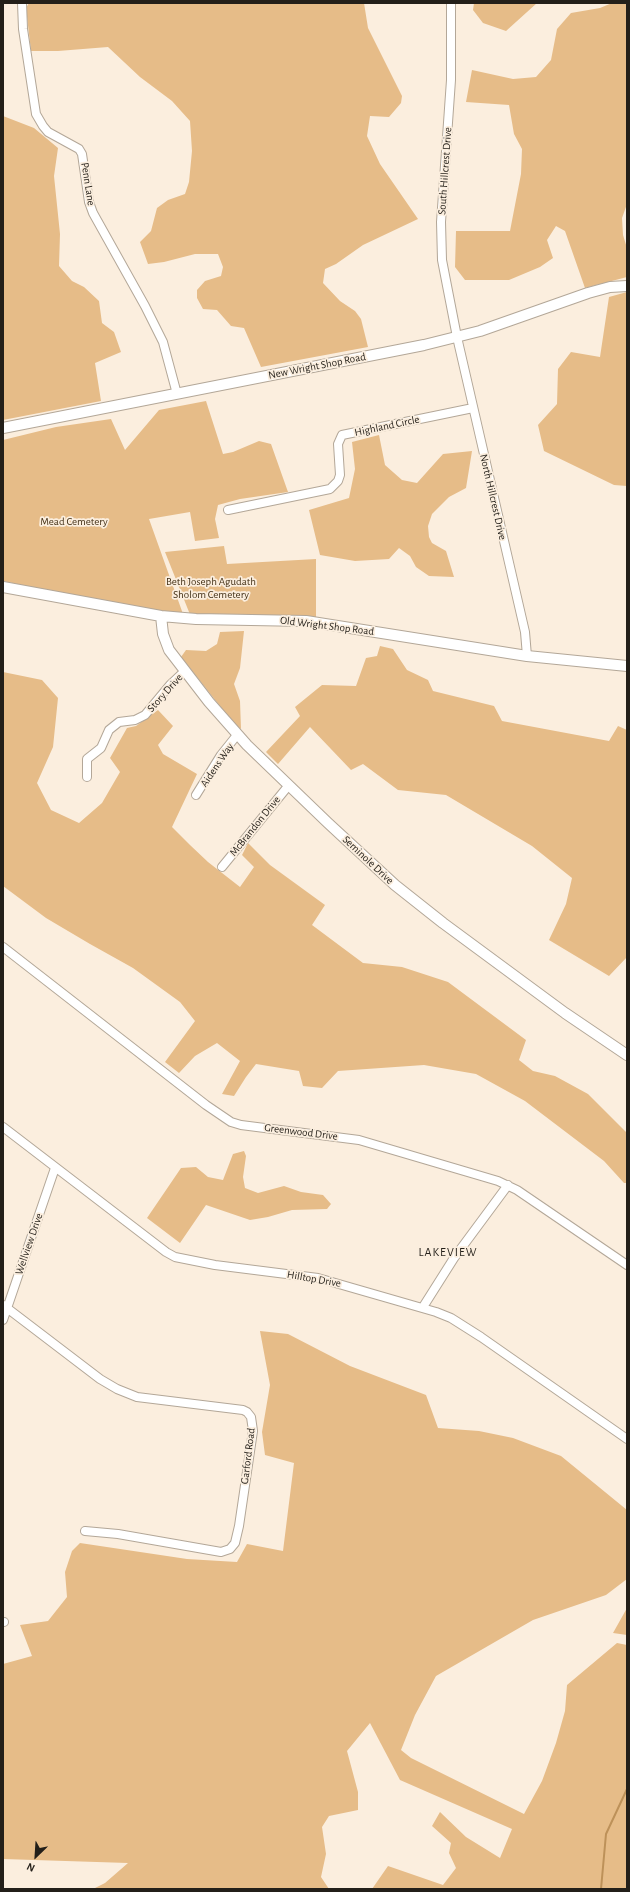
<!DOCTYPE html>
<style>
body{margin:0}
#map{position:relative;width:630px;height:1892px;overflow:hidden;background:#fbeede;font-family:"Alegreya Sans",sans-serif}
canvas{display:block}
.frame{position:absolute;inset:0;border:4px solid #231f19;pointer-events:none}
.north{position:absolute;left:16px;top:1836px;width:40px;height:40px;-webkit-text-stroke:3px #fbeede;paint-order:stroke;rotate:205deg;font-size:11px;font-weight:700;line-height:16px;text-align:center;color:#231f19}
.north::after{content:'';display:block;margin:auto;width:14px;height:18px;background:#231f19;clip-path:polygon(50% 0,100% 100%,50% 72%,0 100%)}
</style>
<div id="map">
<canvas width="630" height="1892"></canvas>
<div class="frame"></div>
<div class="north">N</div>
</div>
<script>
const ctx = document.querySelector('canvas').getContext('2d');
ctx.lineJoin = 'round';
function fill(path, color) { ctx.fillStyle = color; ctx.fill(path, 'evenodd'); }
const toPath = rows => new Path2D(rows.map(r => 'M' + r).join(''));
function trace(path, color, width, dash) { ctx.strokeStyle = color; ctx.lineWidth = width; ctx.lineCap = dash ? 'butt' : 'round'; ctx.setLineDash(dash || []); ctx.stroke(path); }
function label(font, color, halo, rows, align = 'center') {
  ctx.font = font + ' "Alegreya Sans",sans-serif'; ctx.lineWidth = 3.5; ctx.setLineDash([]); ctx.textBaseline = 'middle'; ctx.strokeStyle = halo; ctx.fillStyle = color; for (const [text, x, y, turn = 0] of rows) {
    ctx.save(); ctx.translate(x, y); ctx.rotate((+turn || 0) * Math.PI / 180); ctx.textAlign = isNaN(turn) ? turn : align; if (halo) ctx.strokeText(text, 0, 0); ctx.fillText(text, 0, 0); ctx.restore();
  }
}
fill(toPath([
 [29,3,364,3,368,28,402,96,401,103,389,117,370,116,367,136,380,164,418,219,363,245,336,264,325,269,323,283,340,301,355,311,361,319,368,347,261,367,244,328,231,326,217,310,203,309,197,298,197,290,205,281,221,276,223,267,218,254,195,254,164,262,148,264,140,242,151,231,157,208,168,200,185,194,189,182,192,151,190,121,172,101,140,77,108,47,58,51,31,51,26,8],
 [474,3,537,3,506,31,483,23,473,10],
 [612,3,627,3,627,204,622,218,623,235,627,248,627,277,585,288,565,231,556,226,547,240,553,258,540,267,509,280,465,280,455,267,456,231,510,231,521,174,522,149,514,134,509,105,466,102,472,70,513,79,536,77,551,60,557,29,571,13,600,8],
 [3,116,34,128,58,148,54,176,60,234,59,266,72,281,84,287,99,301,102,323,114,332,121,352,95,363,101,401,3,420],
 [627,292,627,486,614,485,544,451,538,425,557,404,558,369,571,352,600,357,609,297],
 [206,401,223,454,233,452,259,441,271,444,288,492,240,499,218,505,215,519,219,538,195,541,190,512,149,519,183,614,110,604,3,581,3,440,56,427,111,419,125,450,159,410],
 [379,435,385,465,402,480,417,483,443,454,472,451,466,488,449,497,432,514,428,526,429,537,432,543,446,551,454,577,429,576,416,567,410,556,399,548,389,559,355,561,320,555,309,510,349,498,355,469,352,442],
 [224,546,227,564,316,559,316,618,191,617,165,552],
 [244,631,240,668,234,684,240,701,241,729,235,725,181,657,186,650,206,651,217,644,220,632],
 [380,646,393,649,407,670,428,680,433,691,494,706,502,721,609,741,618,726,627,730,627,957,609,976,549,940,566,904,572,878,532,846,446,795,398,790,363,764,351,770,310,727,278,764,266,752,300,716,295,707,322,685,356,686,366,658,377,656],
 [3,672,42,680,58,698,53,747,37,783,51,810,79,823,102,803,120,772,110,758,127,728,136,726,158,710,173,726,158,745,163,754,197,774,172,827,190,845,208,862,240,887,254,867,242,855,248,843,270,865,325,905,312,925,363,963,402,967,448,982,526,1040,519,1060,533,1071,555,1076,588,1094,627,1133,627,1183,624,1183,604,1161,525,1101,476,1074,424,1065,338,1071,322,1088,303,1086,299,1071,256,1064,246,1077,234,1096,222,1094,240,1061,217,1043,195,1056,179,1073,165,1062,195,1021,180,1002,133,968,90,944,46,918,3,886],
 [244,1151,246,1156,243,1177,245,1188,258,1193,284,1186,301,1192,323,1195,331,1204,327,1209,292,1210,268,1217,250,1220,206,1205,180,1243,147,1218,181,1168,196,1167,208,1177,223,1180,233,1154],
 [260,1331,288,1334,350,1366,426,1395,438,1428,479,1431,513,1438,561,1456,627,1510,627,1579,606,1595,533,1620,436,1676,415,1715,401,1750,411,1758,524,1814,542,1781,556,1743,565,1711,567,1685,617,1643,627,1645,627,1889,372,1889,388,1866,443,1885,456,1868,449,1853,451,1843,432,1826,440,1812,466,1837,500,1858,512,1829,400,1780,370,1723,347,1751,358,1792,358,1810,329,1816,322,1827,326,1854,321,1877,329,1889,93,1889,105,1883,128,1863,3,1859,3,1664,32,1656,20,1625,48,1621,67,1597,65,1572,72,1551,80,1543,187,1559,237,1562,247,1544,283,1551,294,1463,265,1455,262,1432,270,1385],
 [627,1608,627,1635,613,1633]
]), '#e6bc88');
trace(toPath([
 [601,1889,606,1834,627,1789]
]), '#bd9159', 2);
const minor = toPath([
 [22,3,23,29,36,114,43,126,48,132,79,149,82,154,89,202,93,213,145,306,163,342,177,394],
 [451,3,451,80,441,222,442,260,457,337,525,632,527,656],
 [228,510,330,489,338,481,340,475,338,444,342,435,473,408],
 [87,777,87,759,101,748,109,730,119,722,135,720,145,715,170,685,185,671],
 [196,795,221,755,237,735],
 [222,867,289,785],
 [3,947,206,1105,231,1122,241,1125,359,1140,498,1181,517,1190,627,1265],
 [3,1127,166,1252,175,1257,215,1265,318,1278,436,1312,451,1318,481,1337,627,1439],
 [3,1305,100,1379,117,1389,137,1397,243,1410,247,1412,251,1417,253,1431,239,1526,235,1543,230,1549,221,1552,118,1534,85,1531],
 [423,1307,454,1258,508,1185],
 [3,1320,55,1168],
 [3,1622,4,1622]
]);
const tertiary = toPath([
 [3,428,424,345,480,331,588,293,610,287,627,286],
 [3,587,161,616,196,619,306,621,527,656,627,666],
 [161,616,163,634,169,650,209,702,247,745,328,823,395,885,443,923,565,1013,627,1055]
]);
trace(minor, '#b3a798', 10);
trace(tertiary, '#b3a798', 12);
trace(minor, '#fff', 8);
trace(tertiary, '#fff', 10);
label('11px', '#231f19', '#fbeede', [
 ["South Hillcrest Drive",445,171,-86],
 ["Penn Lane",88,184,81],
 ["New Wright Shop Road",317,366,-11],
 ["Highland Circle",387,426,-12],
 ["North Hillcrest Drive",493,497,77],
 ["Old Wright Shop Road",327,626,7],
 ["Story Drive",165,693,-48],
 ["Aidens Way",217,765,-56],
 ["McBrandon Drive",255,826,-51],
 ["Seminole Drive",368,860,43],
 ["Greenwood Drive",301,1132,7],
 ["Wellview Drive",29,1244,-71],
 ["Hilltop Drive",314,1279,10],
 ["Garford Road",248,1456,-83]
]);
label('11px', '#422f15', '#fbeede', [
 ["Mead Cemetery",74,522],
 ["Beth Joseph Agudath",211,582],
 ["Sholom Cemetery",211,595]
]);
ctx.letterSpacing = '1px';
label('12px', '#231f19', '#fbeede', [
 ["LAKEVIEW",448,1252]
]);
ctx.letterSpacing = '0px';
</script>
